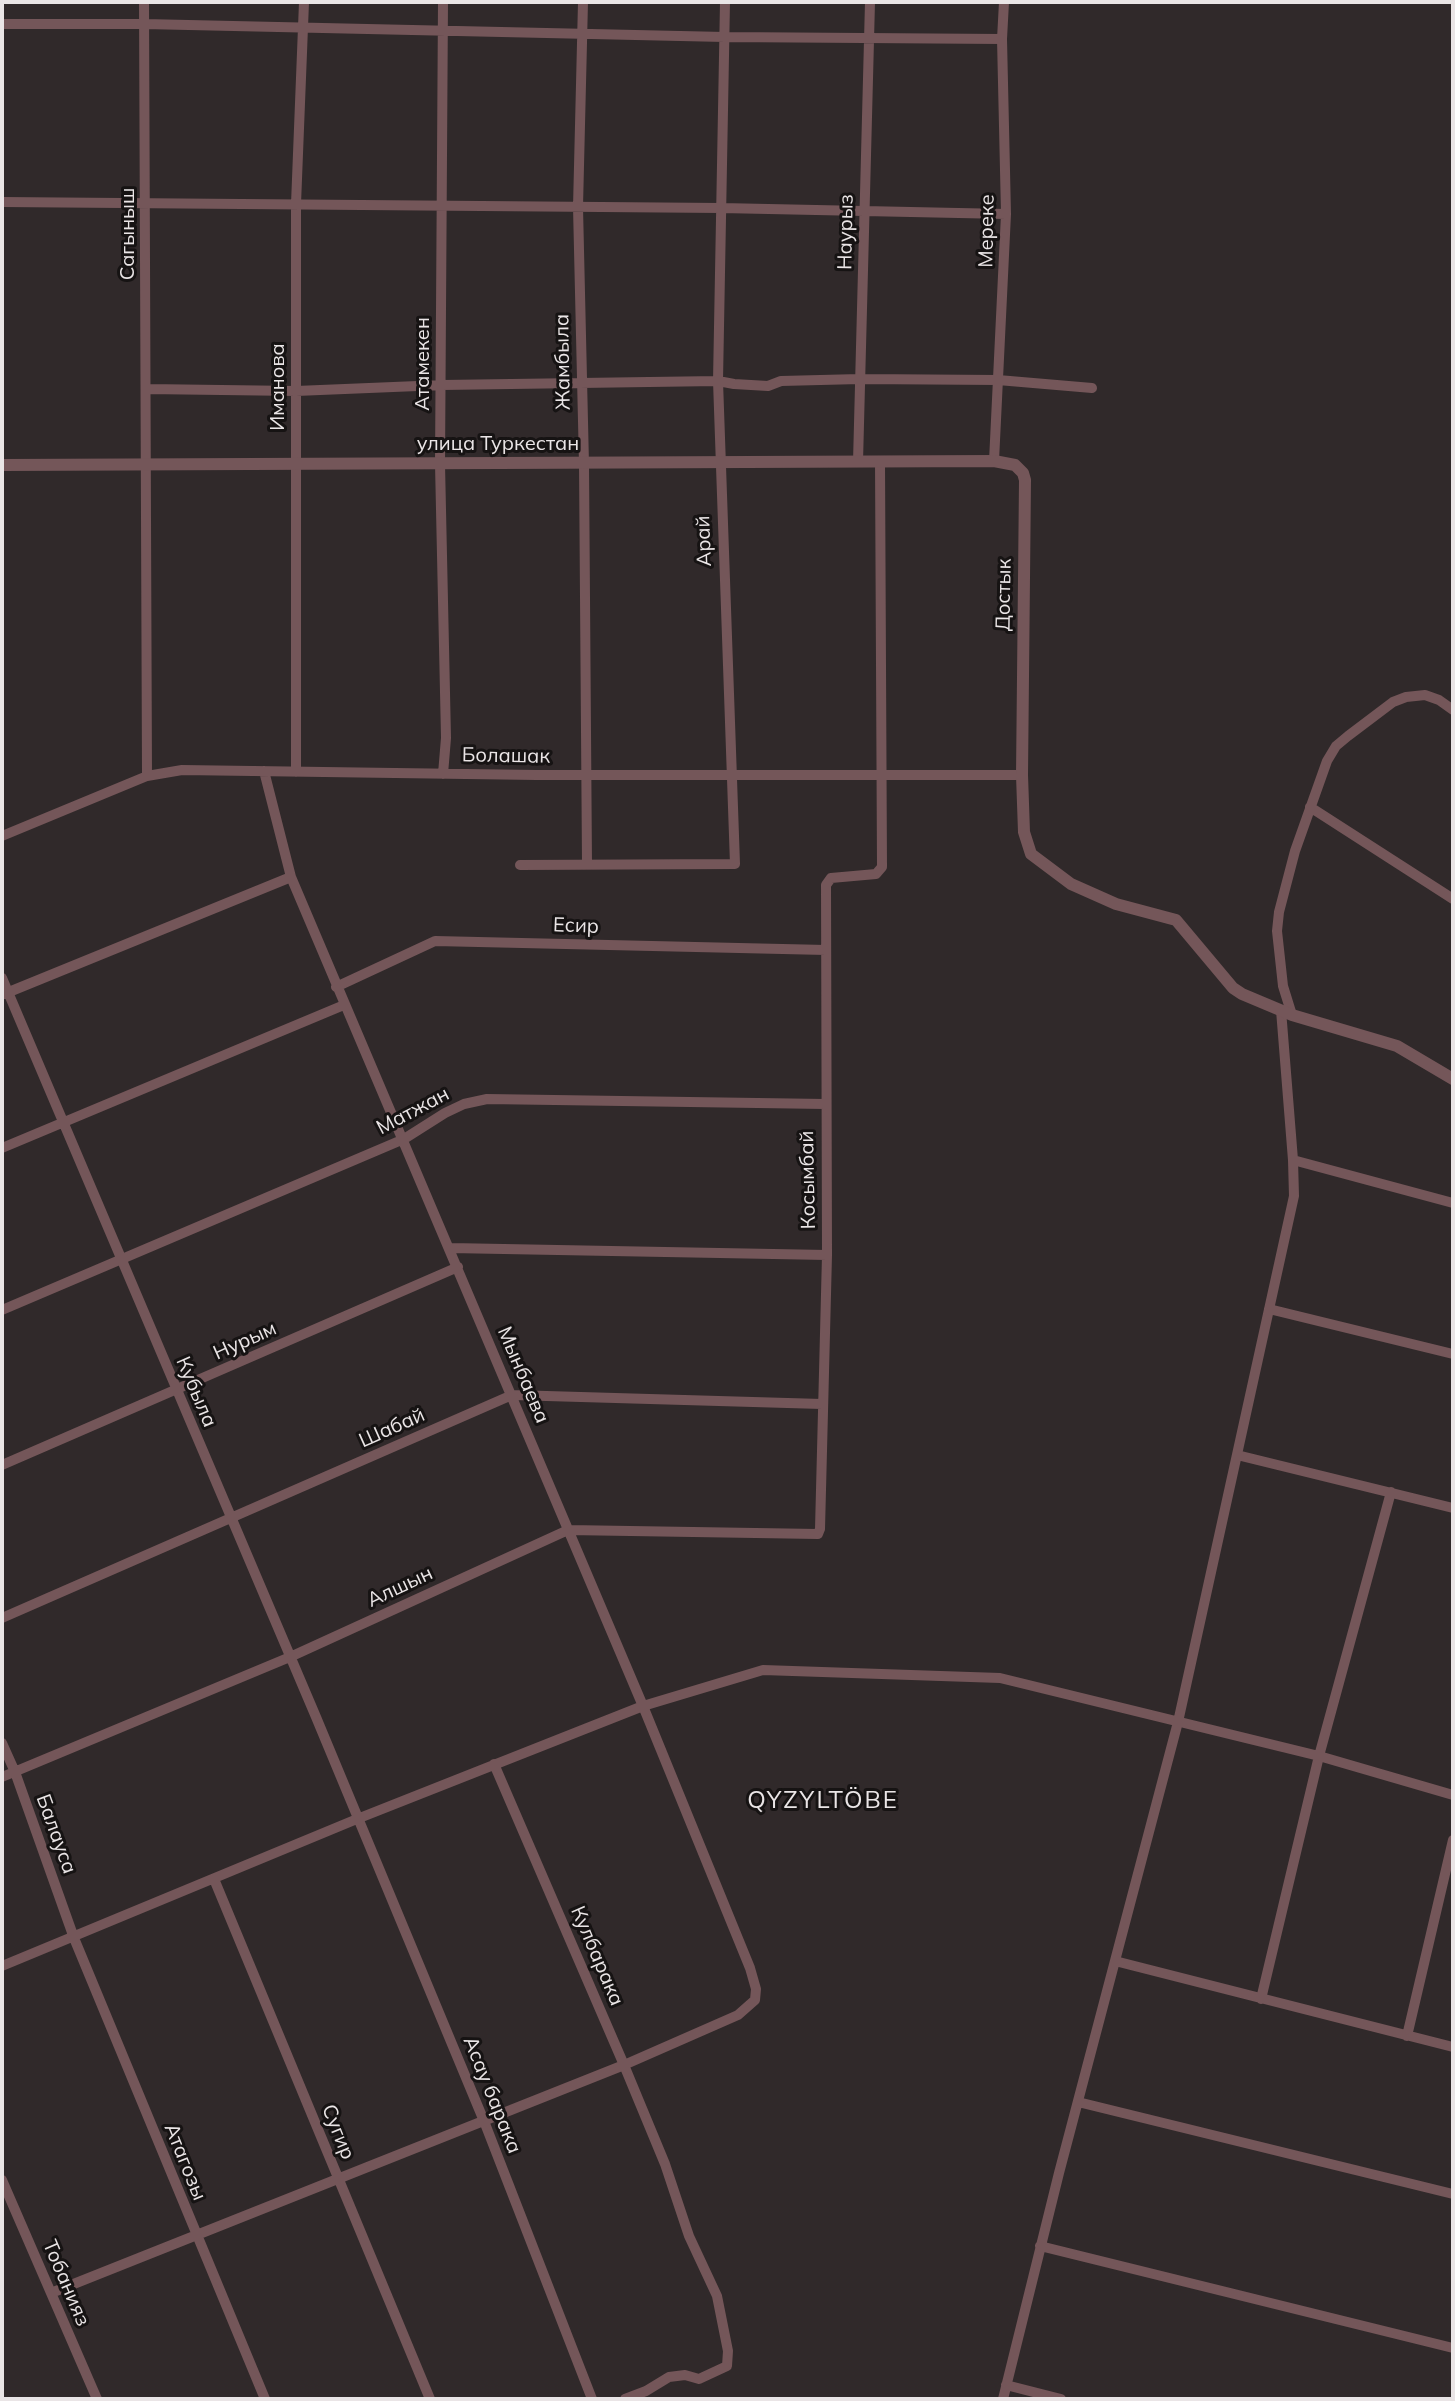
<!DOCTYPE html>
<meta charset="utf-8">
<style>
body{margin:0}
#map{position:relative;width:1455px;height:2401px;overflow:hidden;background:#30292a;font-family:Mulish,sans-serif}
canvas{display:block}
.frame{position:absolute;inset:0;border:4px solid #eae5e6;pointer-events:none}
</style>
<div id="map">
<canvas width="1455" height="2401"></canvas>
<div class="frame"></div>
</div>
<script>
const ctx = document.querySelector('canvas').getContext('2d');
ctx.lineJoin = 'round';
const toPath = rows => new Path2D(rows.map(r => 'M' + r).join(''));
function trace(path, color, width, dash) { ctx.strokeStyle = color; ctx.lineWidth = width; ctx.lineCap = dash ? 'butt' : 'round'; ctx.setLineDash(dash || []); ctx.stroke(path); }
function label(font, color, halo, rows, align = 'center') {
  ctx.font = font + ' Mulish,sans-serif'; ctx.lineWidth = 6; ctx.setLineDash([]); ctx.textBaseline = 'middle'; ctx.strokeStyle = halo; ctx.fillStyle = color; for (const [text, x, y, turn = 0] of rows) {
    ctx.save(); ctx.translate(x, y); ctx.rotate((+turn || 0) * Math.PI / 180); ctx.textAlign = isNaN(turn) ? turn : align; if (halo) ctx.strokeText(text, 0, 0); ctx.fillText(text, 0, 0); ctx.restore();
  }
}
trace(toPath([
 [144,2,147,776],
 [443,2,440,464,446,738,443,774],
 [583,2,578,207,584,464,587,864],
 [2,24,144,24,725,37,1002,39],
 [2,202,721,208,1006,214],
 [147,389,296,391,442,385,718,381,734,384,768,386,781,381,860,379,998,380,1092,388],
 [994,461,1006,214,1002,39,1004,2],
 [858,462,870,2],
 [296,772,296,204,304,2],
 [1310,807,1453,899],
 [2,836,147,776,182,770,537,775,1022,775],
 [520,865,735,864,718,381,725,2],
 [2,978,316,1717,484,2121,592,2399],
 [336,987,435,941,826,950],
 [4,994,291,877],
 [1281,1010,1293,1160,1453,1203],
 [1292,1015,1283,986,1277,931,1279,912,1295,851,1327,761,1336,746,1348,736,1393,702,1406,697,1425,695,1439,700,1453,710],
 [2,1148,344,1005],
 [450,1248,827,1255],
 [1269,1309,1453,1354],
 [2,1310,404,1139,445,1113,464,1104,487,1099,825,1104],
 [1237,1455,1453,1508],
 [2,1465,458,1267],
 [2,1618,512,1395,822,1404],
 [2,1743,15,1772,74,1938,265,2399],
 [494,1764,624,2065,665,2164,689,2236,717,2296,728,2351,727,2366,699,2379,685,2375,669,2377,646,2391,625,2399],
 [2,1777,290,1657,568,1530,818,1534,820,1529,827,1255,826,885,831,878,876,874,882,867,880,462],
 [214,1879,430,2399],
 [1115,1961,1453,2047],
 [2,1966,357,1819,643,1706,763,1670,1000,1678,1319,1756,1453,1795],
 [1261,1999,1319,1756,1391,1492],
 [1407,2036,1453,1840],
 [1078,2102,1453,2194],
 [2,2180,97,2399],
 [1040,2246,1453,2348],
 [51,2293,624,2065,738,2015,755,2000,756,1989,750,1968,643,1706,291,877,264,771],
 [1006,2385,1061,2399],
 [1003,2399,1059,2173,1178,1722,1294,1196,1293,1160]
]), '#745659', 10);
trace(toPath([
 [2,465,994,461,1015,465,1023,473,1025,480,1022,775,1024,832,1031,854,1071,884,1116,904,1176,920,1233,988,1242,994,1292,1015,1397,1046,1453,1079]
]), '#745659', 12);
label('20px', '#eae5e6', '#161313', [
 ["Мереке",987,231,-89],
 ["Наурыз",846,232,-89],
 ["Сагыныш",128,234,-90],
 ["Жамбыла",563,362,-91],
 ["Атамекен",423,364,-90],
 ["Иманова",278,387,-90],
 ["улица Туркестан",498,444],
 ["Арай",704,541,-92],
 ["Достык",1004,595,-89],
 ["Болашак",506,756,1],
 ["Есир",576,926,2],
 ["Матжан",413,1111,-28],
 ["Косымбай",808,1180,-91],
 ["Нурым",245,1341,-24],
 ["Мынбаева",523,1375,67],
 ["Кубыла",196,1392,67],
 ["Шабай",392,1428,-24],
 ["Алшын",400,1587,-25],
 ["Балауса",56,1834,70],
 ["Кулбарака",597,1956,67],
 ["Асау барака",492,2095,68],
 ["Сугир",338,2132,68],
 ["Атагозы",185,2162,68],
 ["Тобанияз",66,2283,67]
]);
ctx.letterSpacing = '2px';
label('24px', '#eae5e6', '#161313', [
 ["QYZYLTÖBE",823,1801]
]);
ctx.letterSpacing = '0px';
</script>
